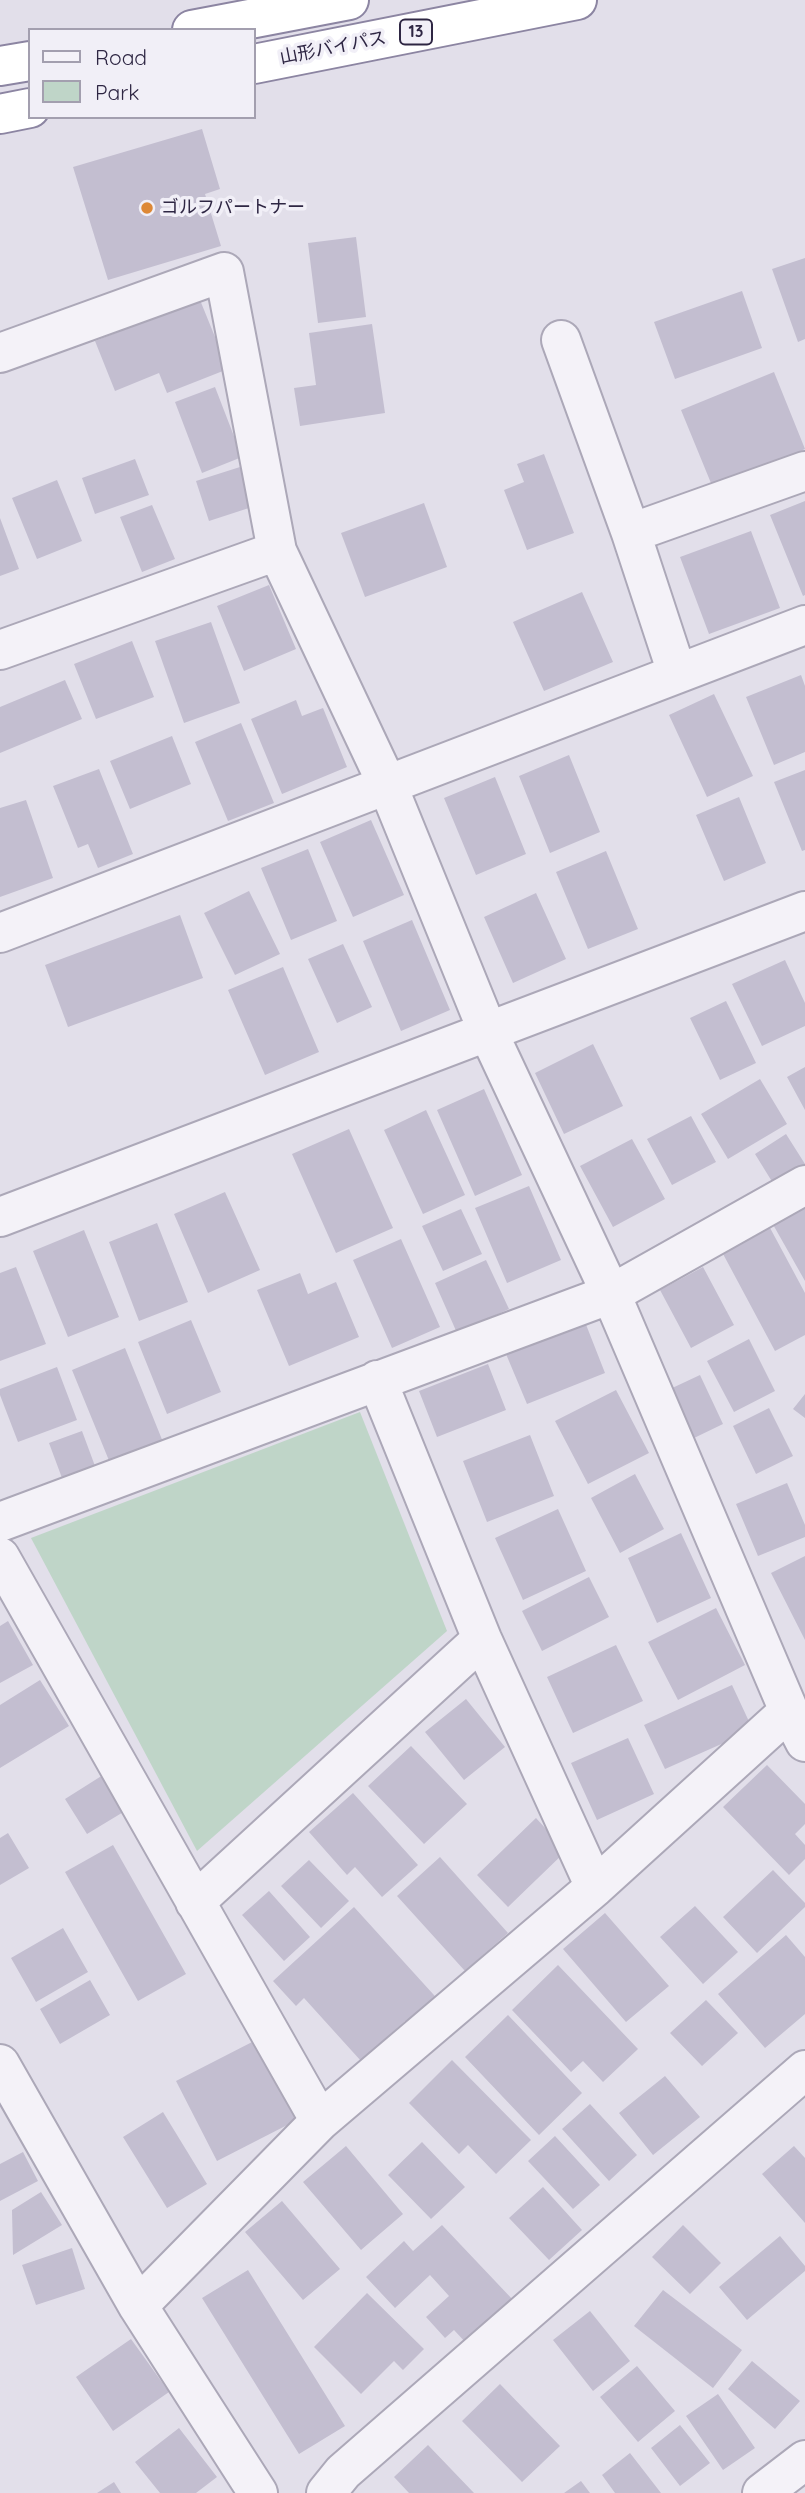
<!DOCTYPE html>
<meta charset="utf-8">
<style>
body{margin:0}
#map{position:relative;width:805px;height:2493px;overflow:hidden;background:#e2dfea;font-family:Quicksand,sans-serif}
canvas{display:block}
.legend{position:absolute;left:28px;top:28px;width:228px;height:91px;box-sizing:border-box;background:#f1eff7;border:2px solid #a39faf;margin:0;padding:9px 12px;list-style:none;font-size:21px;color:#2e2643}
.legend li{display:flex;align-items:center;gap:14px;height:35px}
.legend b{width:35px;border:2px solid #a39faf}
</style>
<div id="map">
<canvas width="805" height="2493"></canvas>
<ul class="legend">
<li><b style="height:9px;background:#f4f2f8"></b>Road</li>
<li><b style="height:19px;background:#bfd5c8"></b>Park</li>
</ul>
</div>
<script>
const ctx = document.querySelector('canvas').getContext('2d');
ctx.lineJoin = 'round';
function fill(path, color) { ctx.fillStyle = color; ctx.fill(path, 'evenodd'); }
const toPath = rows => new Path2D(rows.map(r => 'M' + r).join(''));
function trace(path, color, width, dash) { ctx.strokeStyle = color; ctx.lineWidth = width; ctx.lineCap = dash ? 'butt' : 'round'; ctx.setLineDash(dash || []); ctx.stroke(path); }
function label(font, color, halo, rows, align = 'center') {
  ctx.font = font + ' Quicksand,"Noto Sans JP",sans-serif'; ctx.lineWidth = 7; ctx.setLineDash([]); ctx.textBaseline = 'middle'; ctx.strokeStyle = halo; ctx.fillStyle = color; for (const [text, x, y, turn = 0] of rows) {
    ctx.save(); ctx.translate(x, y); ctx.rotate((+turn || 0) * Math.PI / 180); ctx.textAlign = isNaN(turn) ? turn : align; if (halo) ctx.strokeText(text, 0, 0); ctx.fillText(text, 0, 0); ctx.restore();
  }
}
fill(toPath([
 [360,1412,447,1631,197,1851,31,1538]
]), '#bfd5c8');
fill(toPath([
 [202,129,220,189,205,194,221,246,108,280,73,167],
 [356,237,366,317,318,323,308,243],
 [805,258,805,339,798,342,772,269],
 [742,291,762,348,675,379,654,322],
 [200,300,228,369,167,393,159,373,115,391,95,341],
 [372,324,385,413,300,426,294,388,316,385,309,333],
 [774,372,805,449,713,488,681,410],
 [215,387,242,457,202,473,175,402],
 [544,454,574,533,527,550,504,490,524,482,517,464],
 [135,459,149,495,95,514,82,478],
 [240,467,252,507,209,521,196,481],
 [57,480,82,541,37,559,12,498],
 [805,501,805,595,803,596,770,515],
 [424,503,447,567,365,597,341,533],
 [152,505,175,559,142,572,120,517],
 [0,518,19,569,0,576],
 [751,531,780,608,709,634,680,557],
 [269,585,296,649,244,671,217,606],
 [582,592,613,662,544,691,513,622],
 [211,622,240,703,184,723,155,641],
 [132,641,154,697,96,719,74,664],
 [801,675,805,686,805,752,774,765,746,697],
 [65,680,82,719,0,753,0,707],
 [714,694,753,776,707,797,669,715],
 [296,700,302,716,323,708,347,767,282,794,251,719],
 [241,723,274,803,228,821,195,742],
 [172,736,191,784,130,809,110,761],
 [569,755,600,832,550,853,519,776],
 [99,769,133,854,98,868,88,844,78,848,53,786],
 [805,770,805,850,802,851,774,782],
 [495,777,526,854,476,875,444,798],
 [739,797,766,863,724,881,696,815],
 [26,800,53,878,0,897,0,808],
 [371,820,404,895,353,917,320,842],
 [308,849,337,921,291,940,261,868],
 [606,851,638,929,588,949,556,872],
 [249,891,280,954,235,975,204,913],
 [536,893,566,959,513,983,484,917],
 [180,915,203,978,68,1027,45,965],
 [412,920,450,1010,401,1031,363,941],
 [343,944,372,1007,337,1023,308,959],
 [785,960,805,1003,805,1026,762,1046,732,984],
 [283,967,319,1052,265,1075,228,990],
 [726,1001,756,1063,720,1080,690,1018],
 [593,1044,623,1106,564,1134,535,1073],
 [805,1067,805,1110,787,1077],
 [760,1079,787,1124,728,1159,701,1114],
 [484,1089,522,1175,475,1196,437,1110],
 [426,1110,465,1195,423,1214,384,1130],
 [691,1116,716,1162,672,1185,647,1139],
 [349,1129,393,1228,336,1253,292,1154],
 [786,1134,805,1164,805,1170,776,1188,755,1154],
 [632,1139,665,1199,613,1227,580,1166],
 [529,1186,561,1260,507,1283,475,1208],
 [225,1192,260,1270,208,1293,174,1214],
 [805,1202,805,1281,771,1221],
 [461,1209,482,1254,443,1271,422,1226],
 [157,1223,188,1302,139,1321,109,1242],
 [769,1226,805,1293,805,1335,775,1351,722,1252],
 [84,1230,119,1317,68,1337,33,1251],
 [401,1239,440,1327,392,1348,353,1260],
 [486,1260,509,1309,457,1333,435,1283],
 [16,1267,46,1344,0,1361,0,1273],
 [703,1267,734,1325,691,1348,660,1290],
 [300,1273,308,1294,336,1282,359,1337,289,1366,257,1290],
 [191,1320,221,1392,167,1414,138,1342],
 [585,1322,605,1373,527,1404,506,1354],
 [749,1339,775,1391,734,1412,707,1361],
 [125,1348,163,1442,110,1463,72,1370],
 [488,1364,506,1410,437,1437,419,1391],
 [57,1367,77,1420,18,1442,0,1395,0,1389],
 [700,1375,723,1424,692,1439,668,1390],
 [616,1390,649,1453,588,1484,555,1421],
 [805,1394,805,1418,793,1409],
 [769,1408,793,1456,756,1474,733,1426],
 [82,1431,95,1466,62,1478,49,1443],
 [530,1435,554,1496,487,1522,463,1461],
 [635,1474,664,1529,620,1553,591,1498],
 [787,1483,805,1525,805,1537,758,1556,736,1504],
 [558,1509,586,1571,523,1600,495,1538],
 [681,1533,711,1598,657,1623,628,1558],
 [805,1556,805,1640,771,1573],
 [589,1577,609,1617,542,1651,522,1611],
 [716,1608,745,1665,678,1700,648,1642],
 [8,1621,33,1665,0,1683,0,1626],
 [616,1645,643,1701,573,1733,547,1677],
 [40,1680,69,1726,0,1768,0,1705],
 [732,1685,753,1730,665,1769,644,1725],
 [466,1699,505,1747,464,1780,425,1732],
 [628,1738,654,1794,597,1820,571,1763],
 [411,1746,467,1804,424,1844,368,1786],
 [767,1765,805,1804,805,1824,795,1834,805,1845,805,1859,789,1875,723,1807],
 [103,1775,125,1811,87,1834,65,1799],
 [353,1793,418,1865,382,1897,355,1867,347,1875,309,1832],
 [536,1818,566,1851,508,1907,477,1875],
 [8,1833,29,1868,0,1885,0,1838],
 [113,1845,186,1974,138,2001,65,1872],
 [440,1857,508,1933,465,1971,397,1896],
 [309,1860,349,1901,321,1928,281,1886],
 [773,1870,805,1903,805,1907,757,1953,723,1917],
 [269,1891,310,1937,284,1961,242,1915],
 [695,1906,738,1952,703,1984,660,1937],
 [354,1907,443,2005,414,2031,405,2021,361,2061,304,1998,296,2006,273,1981],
 [605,1913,669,1986,626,2022,563,1949],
 [63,1928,88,1972,36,2002,11,1958],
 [786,1935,805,1957,805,2014,765,2048,718,1994],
 [558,1965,638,2049,603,2082,583,2061,571,2072,512,2010],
 [90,1980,110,2015,60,2044,40,2009],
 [706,2000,738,2033,702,2066,670,2033],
 [508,2015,582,2093,539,2135,465,2057],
 [256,2040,297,2120,217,2161,176,2081],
 [452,2060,531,2140,496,2174,468,2145,459,2154,409,2103],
 [665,2076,700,2117,653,2155,619,2113],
 [590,2104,637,2155,609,2181,562,2129],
 [163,2112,207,2184,167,2208,123,2137],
 [555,2136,600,2185,573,2209,528,2161],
 [422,2142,465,2187,431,2219,388,2175],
 [346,2146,403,2214,361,2250,303,2182],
 [794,2146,805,2158,805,2223,762,2174],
 [23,2152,38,2181,0,2201,0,2164],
 [543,2187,582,2230,549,2260,509,2218],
 [41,2192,62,2225,13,2255,12,2210],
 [282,2201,340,2269,303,2300,245,2232],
 [442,2225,514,2301,467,2344,454,2330,445,2338,426,2317,449,2296,430,2275,395,2308,366,2277,404,2241,413,2251],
 [683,2225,721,2263,690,2294,652,2257],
 [780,2236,805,2266,805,2271,747,2320,719,2287],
 [72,2248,85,2289,36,2305,22,2265],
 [248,2270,345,2426,299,2454,202,2298],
 [663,2290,742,2350,713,2388,634,2326],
 [367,2293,424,2349,403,2370,394,2361,361,2394,314,2347],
 [590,2311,630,2361,593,2391,553,2340],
 [131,2339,169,2392,113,2431,76,2377],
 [752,2361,800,2401,775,2429,728,2389],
 [637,2366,675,2411,638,2442,600,2397],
 [500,2384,560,2446,522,2482,462,2421],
 [718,2394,755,2448,723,2470,686,2416],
 [680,2425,710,2463,680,2486,651,2448],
 [179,2428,217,2477,196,2493,160,2493,135,2462],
 [428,2445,474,2493,409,2493,394,2477],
 [630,2453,661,2493,615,2493,602,2475],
 [581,2481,590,2493,564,2493],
 [114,2482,121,2493,97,2493]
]), '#c3bed0');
const minor = toPath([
 [561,340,631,533,677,673],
 [0,353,224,272,277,551,387,784,488,1032,611,1294,789,1711,805,1742],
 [631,533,805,471],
 [0,650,277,551],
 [0,933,805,625],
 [0,1217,805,911],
 [377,1380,482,1639,595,1887],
 [0,1522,611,1294,805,1185],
 [0,1557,320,2121],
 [195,1902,482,1639],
 [0,2064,138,2306,258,2493],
 [138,2306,320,2121,595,1887,789,1711],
 [326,2493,343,2472,805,2070],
 [762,2493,805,2460]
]);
const highway = toPath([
 [192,30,349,0],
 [254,64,577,0],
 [0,66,30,61],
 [0,114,30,108]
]);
trace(minor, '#aca8b8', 42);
trace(highway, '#8c85a2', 42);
trace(minor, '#f4f2f8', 38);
trace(highway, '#fff', 38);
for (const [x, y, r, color] of [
 [147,208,7,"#dd8836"]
]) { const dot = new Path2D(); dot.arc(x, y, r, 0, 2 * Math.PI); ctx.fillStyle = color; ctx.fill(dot); trace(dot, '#f1eff7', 2.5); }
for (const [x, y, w] of [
 [416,32,32]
]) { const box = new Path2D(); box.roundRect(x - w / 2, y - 12.5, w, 25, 5); ctx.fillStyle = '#f1eff7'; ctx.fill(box); trace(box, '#2e2643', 2); }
label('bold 16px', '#2e2643', null, [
 ["13",416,32]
]);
label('18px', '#2e2643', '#f1eff7', [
 ["山形バイパス",333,48,-11]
]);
label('18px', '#2e2643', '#f1eff7', [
 ["ゴルフパートナー",161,208]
], 'left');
</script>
